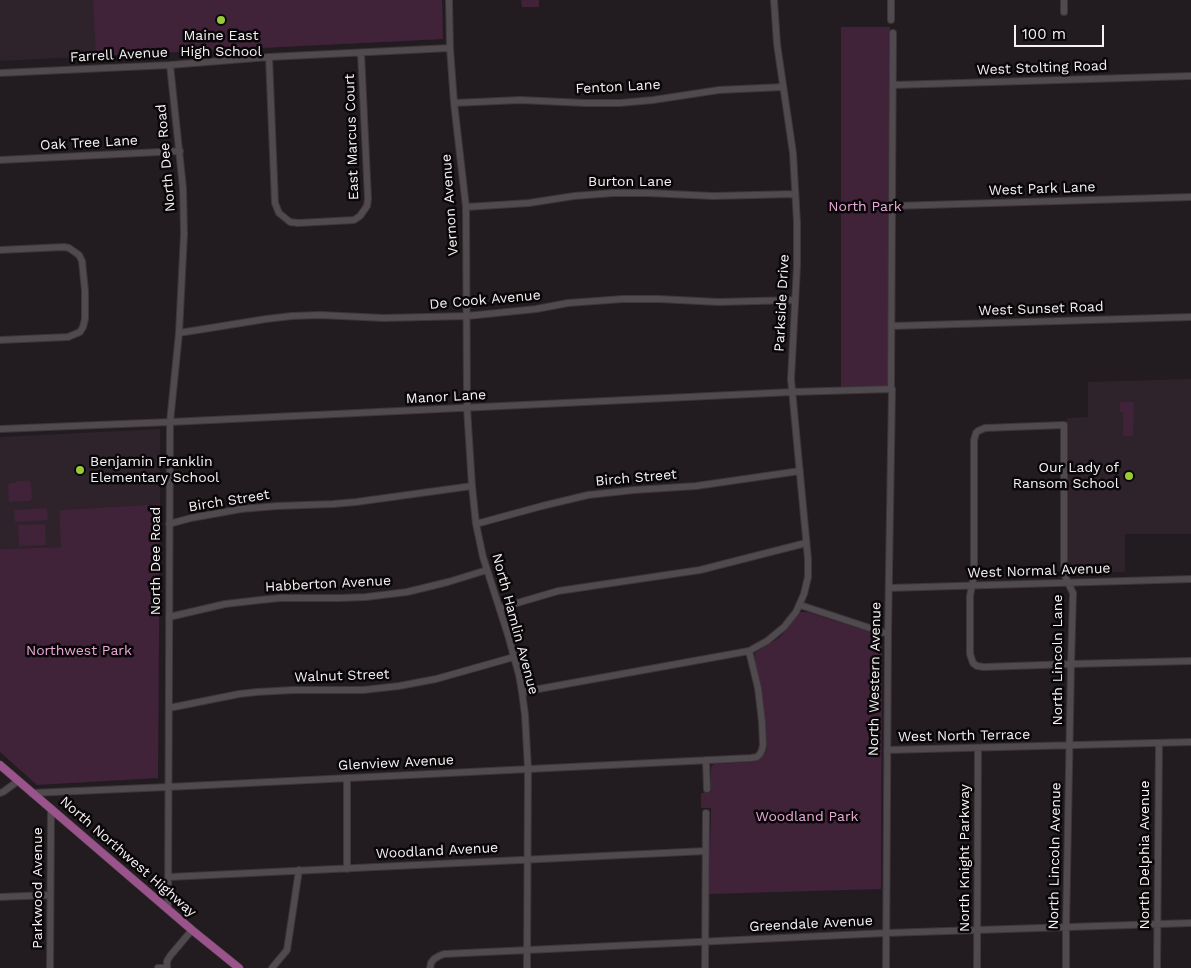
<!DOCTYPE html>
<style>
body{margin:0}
#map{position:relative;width:1191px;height:968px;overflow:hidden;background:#221c20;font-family:"Work Sans",sans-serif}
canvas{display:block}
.scale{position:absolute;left:1014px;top:25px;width:90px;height:22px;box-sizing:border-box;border:2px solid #f5f1f4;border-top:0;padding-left:6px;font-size:15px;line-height:18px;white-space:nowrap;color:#f5f1f4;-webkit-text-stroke:4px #0a0709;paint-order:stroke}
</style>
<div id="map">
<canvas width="1191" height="968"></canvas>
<div class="scale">100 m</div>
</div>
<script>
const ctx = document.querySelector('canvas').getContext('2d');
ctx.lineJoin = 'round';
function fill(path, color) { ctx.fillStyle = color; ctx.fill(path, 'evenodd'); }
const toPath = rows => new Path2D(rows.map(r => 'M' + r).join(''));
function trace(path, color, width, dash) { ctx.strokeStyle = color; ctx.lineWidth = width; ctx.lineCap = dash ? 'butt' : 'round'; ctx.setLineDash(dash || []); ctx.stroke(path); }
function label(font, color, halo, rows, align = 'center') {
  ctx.font = font + ' "Work Sans",sans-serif'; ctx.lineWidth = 5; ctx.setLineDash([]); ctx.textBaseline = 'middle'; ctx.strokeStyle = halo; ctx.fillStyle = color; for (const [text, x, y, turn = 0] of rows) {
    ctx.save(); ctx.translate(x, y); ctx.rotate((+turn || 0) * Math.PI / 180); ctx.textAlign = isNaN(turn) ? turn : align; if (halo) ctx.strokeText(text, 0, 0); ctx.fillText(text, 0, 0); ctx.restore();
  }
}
fill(toPath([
 [0,0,442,0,443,39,0,61],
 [1191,379,1191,534,1125,534,1125,572,1072,573,1066,566,1067,418,1088,417,1088,382],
 [160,429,160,504,59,510,61,547,0,549,0,437]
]), '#2e232b');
fill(toPath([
 [93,0,442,0,443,39,96,56],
 [521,0,539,0,539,7,522,7],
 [841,27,890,27,889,386,841,387],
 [1120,402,1134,402,1133,436,1123,436,1123,412,1120,412],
 [17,481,28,481,31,483,32,498,29,501,9,502,8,485,10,483,15,483],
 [160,504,158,778,37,785,0,752,0,549,61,547,59,510],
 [47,508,48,520,15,522,14,510],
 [45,524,46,545,19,546,18,525],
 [801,612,807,612,876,634,882,640,881,889,709,894,711,808,701,808,701,793,711,792,711,767,714,764,753,762,761,758,766,752,767,748,763,699,754,659,755,653,780,637]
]), '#402239');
const minor = toPath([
 [449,0,450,48,454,103,466,207,467,408,472,486,476,524,483,557,508,635,519,675,522,692,525,715,528,769,527,968],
 [891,0,891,20],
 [1064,12,1064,0],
 [269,57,275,203,279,213,290,222,298,223,354,220,360,216,367,206,368,199,361,53],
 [0,73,170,65,269,57,450,48],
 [893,85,1191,76],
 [454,103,520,100,585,103,620,103,653,100,719,90,783,87],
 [0,160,180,151],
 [893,206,1191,197],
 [466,207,529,203,574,196,613,193,648,193,713,196,795,194],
 [0,250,64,247,69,248,79,255,82,261,85,291,85,319,83,327,80,332,68,337,0,340],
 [892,326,1191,317],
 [179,333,266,319,292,316,320,315,384,318,467,316,536,309,568,303,623,299,659,299,718,302,795,300],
 [891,385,893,33],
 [0,429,170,422,792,392,892,389,888,634,886,968],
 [169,524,191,518,241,509,277,506,333,504,356,502,472,486],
 [476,524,542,506,588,495,634,490,696,486,800,471],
 [889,588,1191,579],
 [800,605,888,634],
 [500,608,558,591,700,570,806,543],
 [169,617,225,604,260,600,280,598,340,598,366,597,407,592,448,582,487,570],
 [522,692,749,651,767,641,784,627,796,612,804,594,808,577,808,559,791,379,797,266,797,222,793,153,777,44,774,0],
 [169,708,239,694,257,692,293,690,363,690,399,686,436,679,514,657],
 [887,750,1191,742],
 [706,760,707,789],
 [347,778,347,869],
 [0,793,3,792,18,781],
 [32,793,168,787,751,758,757,757,760,754,762,750,763,745,762,722,758,688,749,651],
 [169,877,706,851],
 [0,897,50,895],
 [168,908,170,422,179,333,184,234,183,188,170,65],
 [50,968,51,808],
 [158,968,167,968],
 [167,968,167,961,170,956,192,930],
 [272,968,287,950,299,870],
 [430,968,431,963,434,959,439,956,444,954,886,933,1191,923],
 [705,968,706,813],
 [977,968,978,748],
 [1066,968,1066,927,1071,664,1073,593,1064,574,1064,425,985,428,978,431,976,433,974,440,974,575,970,596,970,654,973,663,977,666,984,667,1071,664,1191,661],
 [1157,968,1159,743]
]);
const major = toPath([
 [0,765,192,930,239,968]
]);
trace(minor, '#3b3639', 8);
trace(major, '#3b3639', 9);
trace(minor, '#50494e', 6);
trace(major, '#9b538b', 8);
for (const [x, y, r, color] of [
 [221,20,5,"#99cb36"],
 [80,470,5,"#99cb36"],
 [1129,476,5,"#99cb36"]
]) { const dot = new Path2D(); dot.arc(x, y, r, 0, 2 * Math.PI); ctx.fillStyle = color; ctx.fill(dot); trace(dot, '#0a0709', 2); }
label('14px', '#f5f1f4', '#0a0709', [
 ["Maine East",221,36],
 ["High School",221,52],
 ["Benjamin Franklin",90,462,"left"],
 ["Elementary School",90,478,"left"],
 ["Our Lady of",1119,468,"right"],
 ["Ransom School",1119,484,"right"]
]);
label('14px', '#f5f1f4', '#0a0709', [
 ["Farrell Avenue",119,55,-3],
 ["West Stolting Road",1042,68,-2],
 ["Fenton Lane",618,87,-3],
 ["East Marcus Court",352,137,-92],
 ["Oak Tree Lane",89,143,-3],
 ["North Dee Road",166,158,-95],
 ["Burton Lane",630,182],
 ["West Park Lane",1042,189,-2],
 ["Vernon Avenue",450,205,-94],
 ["De Cook Avenue",485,300,-5],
 ["Parkside Drive",782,303,-87],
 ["West Sunset Road",1041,309,-2],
 ["Manor Lane",446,397,-3],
 ["Birch Street",636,478,-5],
 ["Birch Street",229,501,-9],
 ["North Dee Road",156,561,-90],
 ["West Normal Avenue",1039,571,-2],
 ["Habberton Avenue",328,584,-3],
 ["North Hamlin Avenue",515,624,75],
 ["North Lincoln Lane",1058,660,-90],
 ["Walnut Street",342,676,-2],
 ["North Western Avenue",875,679,-89],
 ["West North Terrace",964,736,-1],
 ["Glenview Avenue",396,763,-3],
 ["Woodland Avenue",437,851,-3],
 ["North Delphia Avenue",1145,855,-90],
 ["North Lincoln Avenue",1055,856,-89],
 ["North Northwest Highway",128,857,41],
 ["North Knight Parkway",965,858,-90],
 ["Parkwood Avenue",38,888,-90],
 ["Greendale Avenue",811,924,-3]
]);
label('14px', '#eaa8d8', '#0a0709', [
 ["North Park",865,207],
 ["Northwest Park",79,651],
 ["Woodland Park",807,817]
]);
</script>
